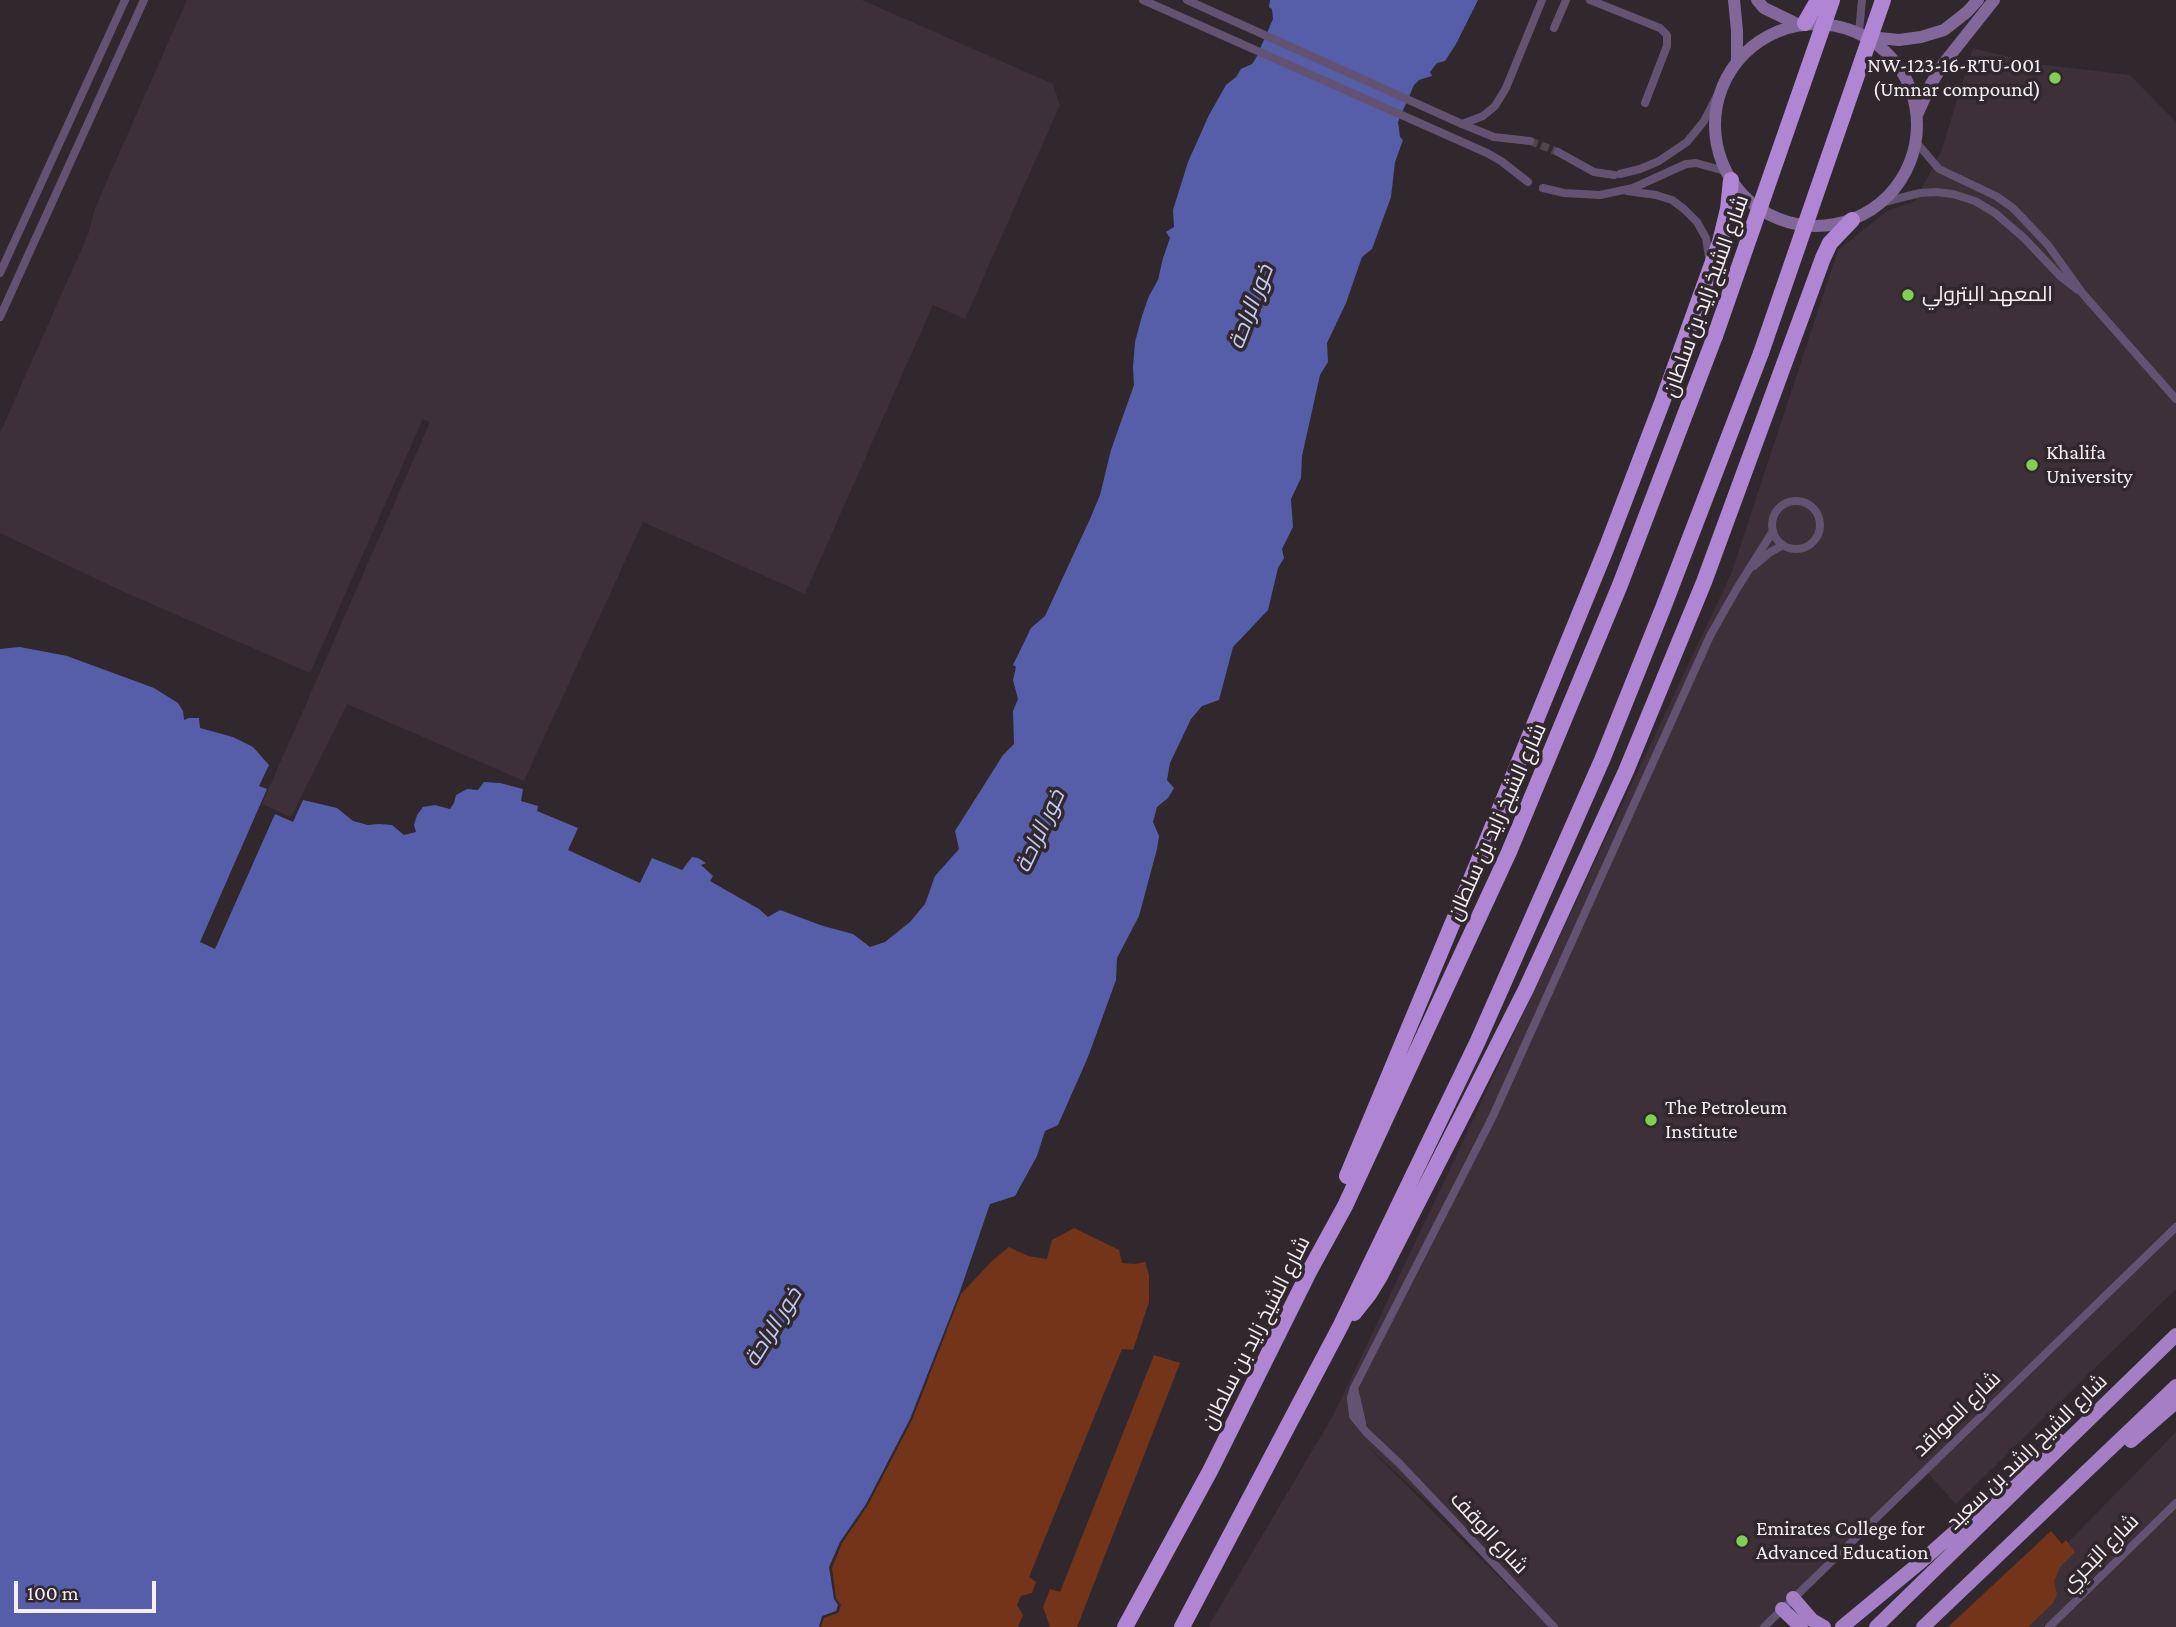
<!DOCTYPE html>
<meta charset="utf-8">
<style>
body{margin:0}
#map{position:relative;width:2176px;height:1627px;overflow:hidden;background:#30282d;font-family:"Crimson Pro",serif}
canvas{display:block}
.scale{position:absolute;left:14px;top:1581px;width:142px;height:32px;box-sizing:border-box;border:4px solid #f4eff2;border-top:0;padding-left:9px;font-size:21px;line-height:24px;white-space:nowrap;color:#f4eff2;-webkit-text-stroke:5px #30282d;paint-order:stroke}
</style>
<div id="map">
<canvas width="2176" height="1627"></canvas>
<div class="scale">100 m</div>
</div>
<script>
const ctx = document.querySelector('canvas').getContext('2d');
ctx.lineJoin = 'round';
function fill(path, color) { ctx.fillStyle = color; ctx.fill(path, 'evenodd'); }
const toPath = rows => new Path2D(rows.map(r => 'M' + r).join(''));
function trace(path, color, width, dash) { ctx.strokeStyle = color; ctx.lineWidth = width; ctx.lineCap = dash ? 'butt' : 'round'; ctx.setLineDash(dash || []); ctx.stroke(path); }
function label(font, color, halo, rows, align = 'center') {
  ctx.font = font + ' "Crimson Pro",Cairo,serif'; ctx.lineWidth = 7; ctx.setLineDash([]); ctx.textBaseline = 'middle'; ctx.strokeStyle = halo; ctx.fillStyle = color; for (const [text, x, y, turn = 0] of rows) {
    ctx.save(); ctx.translate(x, y); ctx.rotate((+turn || 0) * Math.PI / 180); ctx.textAlign = isNaN(turn) ? turn : align; if (halo) ctx.strokeText(text, 0, 0); ctx.fillText(text, 0, 0); ctx.restore();
  }
}
fill(toPath([
 [187,0,862,0,1053,84,1060,105,965,319,933,305,805,594,643,522,524,781,347,704,291,817,262,804,430,422,423,419,310,673,124,592,0,533,0,433,89,232,95,208],
 [1973,48,2038,64,2130,75,2176,122,2176,1289,1956,1504,1926,1471,1763,1627,1554,1627,1488,1558,1361,1440,1549,1627,1208,1627,1334,1414,1731,574,1838,250,1887,211,1915,201,1941,152],
 [2176,1432,2176,1627,1985,1627]
]), '#3d3039');
fill(toPath([
 [1074,1228,1119,1250,1122,1263,1135,1264,1145,1262,1149,1275,1149,1302,1133,1350,1122,1349,1029,1577,1036,1582,1032,1593,1021,1596,1017,1605,1023,1615,1018,1627,821,1627,824,1618,838,1613,841,1605,836,1598,832,1568,842,1543,868,1505,912,1420,961,1294,992,1261,1009,1247,1028,1256,1047,1259,1052,1240],
 [1154,1355,1180,1363,1077,1627,1050,1627,1043,1607,1050,1589,1060,1592],
 [2051,1531,2062,1544,2066,1540,2075,1552,2061,1566,2054,1581,2057,1595,2053,1603,2028,1627,1948,1627]
]), '#73341a');
fill(toPath([
 [1270,0,1478,0,1456,44,1445,61,1437,63,1430,72,1432,76,1419,80,1414,85,1398,122,1400,137,1403,140,1395,162,1391,197,1372,249,1362,257,1346,303,1327,343,1328,362,1320,375,1302,456,1301,478,1291,499,1293,527,1282,549,1284,558,1278,568,1268,610,1233,647,1219,700,1202,706,1191,719,1170,763,1167,780,1174,788,1168,798,1157,807,1153,822,1159,836,1157,849,1139,916,1117,958,1116,980,1088,1057,1058,1125,1045,1131,1037,1156,1015,1196,990,1204,959,1294,910,1419,866,1504,840,1542,829,1567,834,1599,838,1605,836,1611,822,1616,819,1627,0,1627,0,649,20,647,67,656,154,688,178,703,183,711,184,720,189,718,199,718,200,728,233,737,253,747,269,765,259,786,267,789,200,942,215,949,275,814,293,822,303,800,337,808,353,821,368,825,379,824,392,825,404,835,416,832,414,825,417,815,423,807,435,805,450,809,454,803,456,795,467,789,478,790,484,782,500,783,523,789,521,801,538,806,537,811,578,828,568,850,640,883,652,858,682,870,692,857,698,858,706,863,701,865,713,876,710,881,759,909,768,917,780,910,823,926,853,934,870,947,885,942,910,922,925,904,935,876,959,849,955,831,1003,755,1014,744,1013,711,1018,699,1013,680,1016,667,1013,665,1031,628,1045,616,1090,519,1100,495,1111,450,1134,385,1133,367,1135,342,1142,316,1149,296,1158,280,1163,258,1170,238,1166,232,1174,227,1173,210,1188,162,1209,115,1226,85,1236,77,1241,69,1252,64,1256,58,1273,19,1272,9,1269,7]
]), '#565eaa');
trace(toPath([
 [1530,141,1558,152]
]), '#4d464b', 8, [8, 4]);
trace(toPath([
 [1143,0,1487,153,1501,161,1528,182],
 [1187,0,1462,124,1494,137,1530,141],
 [1590,0,1660,28,1667,35,1667,46,1645,103],
 [1554,28,1566,0],
 [1859,32,1862,0],
 [1462,124,1483,116,1495,106,1506,88,1542,0],
 [1916,142,1939,169,1996,196,2013,208,2048,245,2083,294,2176,399],
 [1558,152,1594,172,1614,175],
 [1620,174,1640,169,1659,161,1687,142,1704,121,1721,88],
 [1543,188,1564,193,1600,195,1633,188,1686,164,1696,163,1725,171],
 [1627,191,1656,195,1672,200,1684,209,1697,222,1706,238,1709,257],
 [1880,203,1920,193,1936,192,1953,194,1975,201,1995,213,2024,238,2060,276,2078,290],
 [0,273,125,0],
 [0,317,144,0],
 '1772 525a24 24 0 1 1 48 0a24 24 0 1 1-48 0Z',
 [1754,566,1769,553,1783,545],
 [1354,1388,1362,1423],
 [1554,1627,1399,1463,1366,1432,1353,1416,1351,1398,1354,1388,1492,1118,1710,636,1736,590,1773,531],
 [1764,1627,2176,1227],
 [2049,1627,2176,1503]
]), '#635272', 8);
trace(toPath([
 [1734,0,1737,31,1737,61],
 [1757,0,1764,8,1797,24],
 '1715 125a101 101 0 1 1 202 0a101 101 0 1 1-202 0Z',
 [1869,37,1899,40,1921,37,1944,30,1967,12,1978,0],
 [1917,115,1931,84,1944,63,1994,0]
]), '#82689a', 12);
trace(toPath([
 [2131,1441,2176,1402],
 [1793,1598,1812,1620,1824,1627],
 [1782,1609,1801,1627],
 [1842,1627,1923,1560,2058,1440],
 [1876,1627,2176,1335],
 [1923,1627,2176,1386]
]), '#a57fc6', 14);
trace(toPath([
 [1805,23,1818,0],
 [1347,1176,1476,867,1606,549,1663,400,1720,242,1728,209,1731,180],
 [1354,1313,1369,1294,1380,1276,1469,1102,1526,989,1589,852,1626,771,1704,582,1823,258,1830,243,1852,220],
 [1125,1627,1210,1471,1310,1270,1345,1206,1509,852,1620,585,1715,336],
 [1182,1627,1341,1325,1477,1043,1602,760,1663,608,1761,353]
]), '#b086d4', 16);
trace(toPath([
 [1715,336,1832,0],
 [1761,353,1883,0]
]), '#b086d4', 16);
for (const [x, y, r, color] of [
 [2055,78,7,"#7fd052"],
 [1908,295,7,"#7fd052"],
 [2032,465,7,"#7fd052"],
 [1651,1120,7,"#7fd052"],
 [1742,1541,7,"#7fd052"]
]) { const dot = new Path2D(); dot.arc(x, y, r, 0, 2 * Math.PI); ctx.fillStyle = color; ctx.fill(dot); trace(dot, '#30282d', 2.5); }
label('21px', '#f4eff2', '#30282d', [
 ["NW-123-16-RTU-001",2041,66,"right"],
 ["(Umnar compound)",2041,90,"right"],
 ["المعهد البترولي",1922,295],
 ["Khalifa",2046,453],
 ["University",2046,477],
 ["The Petroleum",1665,1108],
 ["Institute",1665,1132],
 ["Emirates College for",1756,1529],
 ["Advanced Education",1756,1553]
], 'left');
label('21px', '#f4eff2', '#30282d', [
 ["شارع الشيخ زايد بن سلطان",1706,296,-70],
 ["شارع الشيخ زايد بن سلطان",1497,822,-66],
 ["شارع الشيخ زايد بن سلطان",1256,1333,-63],
 ["شارع المواقد",1957,1414,-44],
 ["شارع الشيخ راشد بن سعيد",2027,1452,-44],
 ["شارع الوقف",1489,1533,47],
 ["شارع البَحرِي",2100,1553,-45]
]);
label('italic 23px', '#c1c9f3', '#30282d', [
 ["خور الراحة",1251,307,-69],
 ["خور الراحة",1040,831,-65],
 ["خور الراحة",773,1327,-58]
]);
</script>
